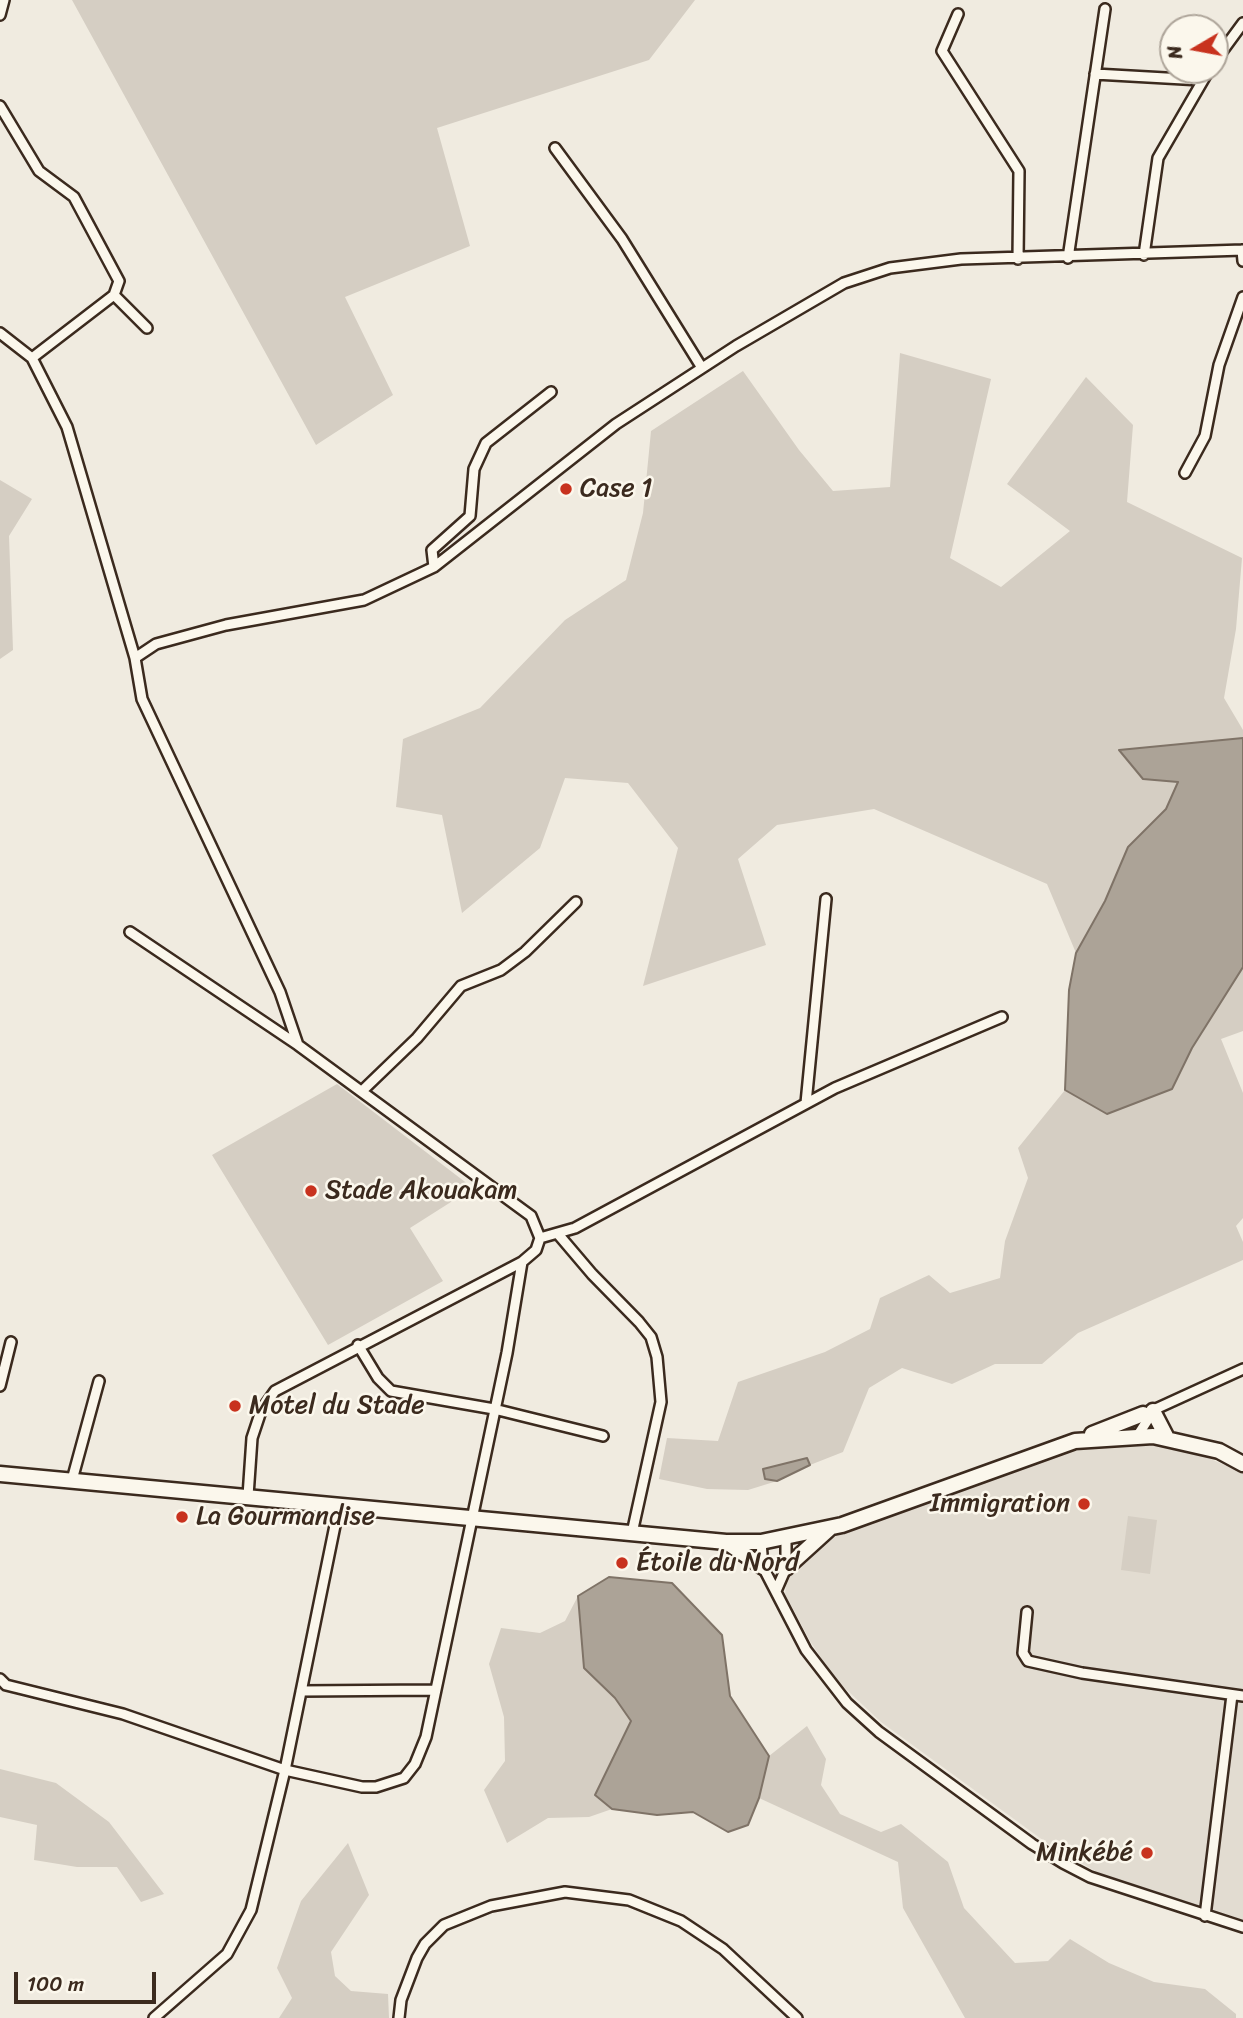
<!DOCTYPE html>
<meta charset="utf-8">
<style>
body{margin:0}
#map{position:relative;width:1243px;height:2018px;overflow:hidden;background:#f0ebe0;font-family:Sriracha,sans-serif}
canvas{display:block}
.north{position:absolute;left:1159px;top:14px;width:70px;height:70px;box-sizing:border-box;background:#fbf7ec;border:2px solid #aea59a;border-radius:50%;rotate:260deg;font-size:19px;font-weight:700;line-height:28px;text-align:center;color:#3b2a1e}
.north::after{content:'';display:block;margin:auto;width:24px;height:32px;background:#c8321e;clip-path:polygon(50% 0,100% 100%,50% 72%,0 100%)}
.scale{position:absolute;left:14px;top:1972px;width:142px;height:32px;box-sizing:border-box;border:4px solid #3b2a1e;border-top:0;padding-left:9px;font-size:21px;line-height:24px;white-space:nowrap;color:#3b2a1e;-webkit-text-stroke:5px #fbf7ec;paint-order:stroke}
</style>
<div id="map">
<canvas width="1243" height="2018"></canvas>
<div class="north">N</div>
<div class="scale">100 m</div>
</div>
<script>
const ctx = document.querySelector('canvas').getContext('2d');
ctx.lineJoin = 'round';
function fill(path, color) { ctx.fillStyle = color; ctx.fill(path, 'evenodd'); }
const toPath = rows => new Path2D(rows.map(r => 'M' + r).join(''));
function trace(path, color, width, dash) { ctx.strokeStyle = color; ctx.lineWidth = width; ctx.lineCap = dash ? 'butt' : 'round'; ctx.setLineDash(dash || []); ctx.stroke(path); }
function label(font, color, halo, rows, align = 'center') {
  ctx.font = font + ' Sriracha,sans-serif'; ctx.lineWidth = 5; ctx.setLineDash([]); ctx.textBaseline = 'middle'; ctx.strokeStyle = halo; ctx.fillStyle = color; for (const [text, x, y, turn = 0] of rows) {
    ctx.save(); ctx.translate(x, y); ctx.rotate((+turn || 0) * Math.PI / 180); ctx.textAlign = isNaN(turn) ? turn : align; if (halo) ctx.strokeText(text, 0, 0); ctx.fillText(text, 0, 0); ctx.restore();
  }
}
fill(toPath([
 [1153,1444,1192,1451,1243,1473,1243,1920,1097,1872,1051,1846,881,1722,834,1678,810,1641,785,1594,787,1578,807,1557,836,1536,1073,1451,1111,1445]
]), '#e2dcd1');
fill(toPath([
 [72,0,695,0,649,60,437,128,470,246,345,297,393,395,316,445],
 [900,353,991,379,950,558,1001,587,1070,531,1007,484,1086,377,1133,425,1127,502,1242,558,1236,629,1224,698,1243,730,1243,738,1120,751,1143,779,1179,781,1166,809,1128,847,1105,901,1076,953,1047,884,874,809,777,825,738,859,766,945,643,986,678,848,628,783,565,778,540,848,462,913,442,815,396,807,403,739,480,708,565,620,626,580,643,513,651,431,743,371,799,450,833,491,890,487],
 [0,480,32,499,9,536,13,650,0,659],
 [1243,967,1243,1031,1221,1039,1243,1093,1243,1218,1236,1226,1243,1242,1243,1260,1078,1333,1042,1364,995,1364,952,1384,902,1368,869,1388,843,1452,810,1465,806,1458,765,1479,777,1481,748,1490,707,1489,659,1479,667,1438,718,1441,738,1382,825,1352,870,1329,880,1298,929,1275,950,1293,1000,1278,1005,1241,1028,1178,1018,1148,1065,1090,1107,1114,1172,1089,1192,1048],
 [337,1084,473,1188,410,1228,443,1281,328,1345,212,1155],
 [1128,1516,1157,1520,1150,1574,1121,1570],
 [578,1596,584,1668,615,1698,631,1721,596,1795,612,1809,589,1817,548,1818,507,1843,484,1790,505,1761,504,1717,489,1664,501,1628,540,1633,565,1621],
 [807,1726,826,1759,821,1785,840,1814,881,1832,901,1824,948,1862,964,1908,1015,1963,1048,1961,1070,1939,1109,1963,1154,1982,1205,1989,1236,2014,1236,2018,965,2018,903,1908,898,1862,759,1798,769,1756],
 [0,1769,56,1783,109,1822,164,1894,141,1902,117,1867,77,1867,34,1860,37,1825,0,1817],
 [348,1843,369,1895,331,1952,335,1976,351,1991,388,1994,389,2018,279,2018,292,1998,277,1968,301,1901]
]), '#d5cec3');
const water = toPath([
 [1243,738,1243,967,1192,1048,1172,1089,1107,1114,1065,1090,1069,990,1076,953,1105,901,1128,847,1166,809,1178,782,1143,779,1119,750,1243,738],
 [807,1458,810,1465,777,1481,765,1479,763,1469,807,1458],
 [609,1577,672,1583,722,1635,730,1696,769,1756,759,1798,748,1825,728,1832,693,1812,657,1815,612,1809,595,1795,631,1721,615,1698,584,1668,578,1596,609,1577]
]);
fill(water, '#aca397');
trace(water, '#7f7367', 2);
const minor = toPath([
 [958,14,942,51,1019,171,1018,259],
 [0,15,4,0],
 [1215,61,1243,23],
 [1095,74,1201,80],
 [0,106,39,171,74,197,119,281,114,295,32,358],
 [555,148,622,239,702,368],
 [1242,250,1243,261],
 [1144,255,1158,158,1209,70],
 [1068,258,1105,9],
 [114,295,147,328],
 [0,333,32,358,67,427,135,658],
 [1185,473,1205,436,1219,365,1243,297],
 [434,567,432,550,470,516,474,469,486,443,551,392],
 [130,932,298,1045],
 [362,1091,417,1038,461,986,501,970,525,952,576,902],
 [806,1103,826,899],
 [558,1234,592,1274,639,1322,651,1337,657,1357,661,1402,632,1533],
 [540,1238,575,1228,835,1088,1002,1017],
 [358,1345,378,1378,391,1391,494,1409,603,1436],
 [0,1386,11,1342],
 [1149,1412,1243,1369],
 [1138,1435,1154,1410],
 [72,1480,99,1381],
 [248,1496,252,1438,261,1411,275,1391,522,1262,536,1250,540,1238,531,1216,298,1045,280,992,142,699,135,658,156,644,226,625,364,600,434,567,616,424,736,346,844,283,890,268,961,259,1243,250],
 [761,1542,763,1567,806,1650,847,1703,879,1732,1032,1844,1063,1863,1090,1877,1243,1927],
 [776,1591,786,1568,786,1538],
 [1027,1612,1023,1653,1028,1661,1082,1673,1243,1696],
 [0,1679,6,1685,123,1714,285,1770,362,1787,376,1787,404,1778,415,1764,426,1737,507,1353,522,1262],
 [301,1691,434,1690],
 [1205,1916,1232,1695],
 [154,2018,227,1954,251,1910,285,1770,339,1506],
 [399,2018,401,2000,417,1958,425,1944,444,1925,491,1906,565,1892,629,1900,681,1921,723,1949,797,2018]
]);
const trunk = toPath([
 [1153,1411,1167,1438],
 [1092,1434,1143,1414],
 [0,1474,726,1542,761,1542,842,1525,1075,1441,1153,1436,1219,1451,1243,1464],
 [726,1542,763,1567],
 [786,1568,829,1529]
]);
trace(minor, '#3b2a1e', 14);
trace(trunk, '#3b2a1e', 19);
trace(minor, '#fbf7ec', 9);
trace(trunk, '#fbf7ec', 14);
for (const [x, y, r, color] of [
 [566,489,7,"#c8321e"],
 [311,1191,7,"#c8321e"],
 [235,1406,7,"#c8321e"],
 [1084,1504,7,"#c8321e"],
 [182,1517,7,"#c8321e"],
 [622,1563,7,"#c8321e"],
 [1147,1853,7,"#c8321e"]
]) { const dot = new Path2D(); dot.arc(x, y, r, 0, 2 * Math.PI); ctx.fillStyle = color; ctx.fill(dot); trace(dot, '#fbf7ec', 2.5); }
label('26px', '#3b2a1e', '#fbf7ec', [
 ["Case 1",580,489],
 ["Stade Akouakam",325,1191],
 ["Motel du Stade",249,1406],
 ["Immigration",1070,1504,"right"],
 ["La Gourmandise",196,1517],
 ["Étoile du Nord",636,1563],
 ["Minkébé",1133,1853,"right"]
], 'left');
</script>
